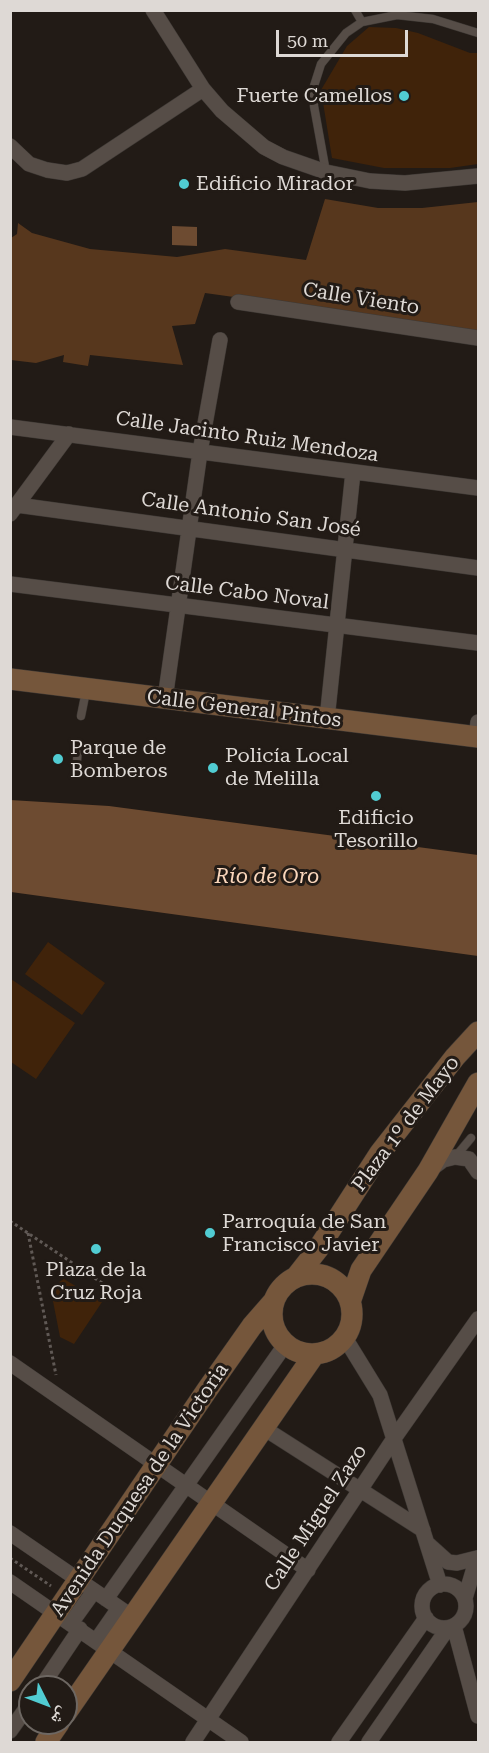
<!DOCTYPE html>
<meta charset="utf-8">
<style>
body{margin:0}
#map{position:relative;width:489px;height:1753px;overflow:hidden;background:#221b16;font-family:"Roboto Serif","Noto Naskh Arabic",serif}
canvas{display:block}
.frame{position:absolute;inset:0;border:12px solid #ded9d5;pointer-events:none}
.north{position:absolute;left:18px;top:1675px;width:60px;height:60px;box-sizing:border-box;background:#221b16;border:2px solid #6d6762;border-radius:50%;rotate:132deg;font-size:16px;font-weight:700;line-height:24px;text-align:center;color:#ded9d5}
.north::after{content:'';display:block;margin:auto;width:21px;height:27px;background:#51ccd2;clip-path:polygon(50% 0,100% 100%,50% 72%,0 100%)}
.scale{position:absolute;left:276px;top:30px;width:132px;height:27px;box-sizing:border-box;border:3px solid #ded9d5;border-top:0;padding-left:8px;font-size:18px;line-height:21px;white-space:nowrap;color:#ded9d5;-webkit-text-stroke:4px #221b16;paint-order:stroke}
</style>
<div id="map">
<canvas width="489" height="1753"></canvas>
<div class="frame"></div>
<div class="north">ش</div>
<div class="scale">50 m</div>
</div>
<script>
const ctx = document.querySelector('canvas').getContext('2d');
ctx.lineJoin = 'round';
function fill(path, color) { ctx.fillStyle = color; ctx.fill(path, 'evenodd'); }
const toPath = rows => new Path2D(rows.map(r => 'M' + r).join(''));
function trace(path, color, width, dash) { ctx.strokeStyle = color; ctx.lineWidth = width; ctx.lineCap = dash ? 'butt' : 'round'; ctx.setLineDash(dash || []); ctx.stroke(path); }
function label(font, color, halo, rows, align = 'center') {
  ctx.font = font + ' "Roboto Serif",serif'; ctx.lineWidth = 6; ctx.setLineDash([]); ctx.textBaseline = 'middle'; ctx.strokeStyle = halo; ctx.fillStyle = color; for (const [text, x, y, turn = 0] of rows) {
    ctx.save(); ctx.translate(x, y); ctx.rotate((+turn || 0) * Math.PI / 180); ctx.textAlign = isNaN(turn) ? turn : align; if (halo) ctx.strokeText(text, 0, 0); ctx.fillText(text, 0, 0); ctx.restore();
  }
}
fill(toPath([
 [369,27,396,28,418,33,470,53,478,53,478,164,450,168,384,168,332,158,321,90,347,46],
 [48,942,105,983,82,1015,25,974],
 [11,979,75,1023,36,1079,11,1062],
 [64,1279,102,1302,74,1344,60,1337,52,1296,54,1285]
]), '#40230a');
fill(toPath([
 [325,199,378,208,422,208,478,202,478,331,205,293,195,324,172,326,183,365,90,355,88,366,63,362,64,355,36,363,11,360,11,238,17,234,18,223,32,233,90,249,177,257,225,249,306,260]
]), '#57371d');
fill(toPath([
 [172,226,197,227,197,246,172,245],
 [10,800,109,806,478,855,478,956,11,892]
]), '#6d4b31');
const lane = toPath([
 [355,10,362,22],
 [326,172,314,106,314,86,321,64,346,33,362,22,397,15,433,19,478,33],
 [81,716,86,691],
 [77,761,78,746],
 [456,1156,471,1138]
]);
const street = toPath([
 [153,10,203,89,222,111,264,147,283,157,326,172,370,181,405,183,478,176],
 [10,146,29,164,47,170,67,173,82,169,203,89],
 [238,302,478,338],
 [10,427,478,488],
 [17,505,478,568],
 [10,514,69,434],
 [10,584,478,643],
 [165,699,200,452,220,340],
 [327,719,353,472],
 [476,737,478,722],
 [431,1169,443,1160,455,1157,469,1159,478,1172],
 [345,1338,380,1395,440,1585],
 [10,1363,308,1570],
 [262,1427,423,1530],
 [10,1533,131,1616],
 [428,1544,448,1562,457,1563,477,1558],
 [10,1582,241,1742],
 '422 1606a22 22 0 1 1 44 0a22 22 0 1 1-44 0Z',
 [465,1598,477,1558],
 [106,1599,285,1345],
 [71,1623,94,1591],
 [454,1626,478,1716],
 [96,1641,119,1608],
 [41,1687,80,1629],
 [10,1731,30,1703],
 [193,1742,395,1437,478,1319],
 [339,1742,426,1618],
 [369,1742,448,1628]
]);
const secondary = toPath([
 [10,679,478,737],
 '272 1314a40 40 0 1 1 80 0a40 40 0 1 1-80 0Z',
 [296,1277,318,1249,380,1153,455,1057,478,1032],
 [350,1302,361,1270,428,1171,478,1083],
 [10,1681,207,1390,252,1326,273,1302],
 [66,1713,314,1355],
 [46,1742,59,1723]
]);
trace(lane, '#3e3935', 9);
trace(street, '#3e3935', 16);
trace(secondary, '#3e3935', 22);
trace(toPath([
 [10,1221,111,1289],
 [28,1233,56,1375],
 [10,1558,51,1586]
]), '#605955', 3, [3, 3]);
trace(lane, '#564d47', 8);
trace(street, '#564d47', 15);
trace(secondary, '#75563b', 21);
for (const [x, y, r, color] of [
 [404,96,6,"#51ccd2"],
 [184,184,6,"#51ccd2"],
 [58,759,6,"#51ccd2"],
 [213,768,6,"#51ccd2"],
 [376,796,6,"#51ccd2"],
 [210,1233,6,"#51ccd2"],
 [96,1249,6,"#51ccd2"]
]) { const dot = new Path2D(); dot.arc(x, y, r, 0, 2 * Math.PI); ctx.fillStyle = color; ctx.fill(dot); trace(dot, '#221b16', 2); }
label('20px', '#ded9d5', '#221b16', [
 ["Fuerte Camellos",392,96,"right"],
 ["Edificio Mirador",196,184],
 ["Parque de",70,748],
 ["Bomberos",70,771],
 ["Policía Local",225,756],
 ["de Melilla",225,779],
 ["Edificio",376,818,"center"],
 ["Tesorillo",376,841,"center"],
 ["Parroquía de San",222,1222],
 ["Francisco Javier",222,1245],
 ["Plaza de la",96,1270,"center"],
 ["Cruz Roja",96,1293,"center"]
], 'left');
label('20px', '#ded9d5', '#221b16', [
 ["Calle Viento",361,299,9],
 ["Calle Jacinto Ruiz Mendoza",247,437,8],
 ["Calle Antonio San José",251,515,8],
 ["Calle Cabo Noval",247,593,7],
 ["Calle General Pintos",244,709,7],
 ["Plaza 1º de Mayo",406,1124,-53],
 ["Avenida Duquesa de la Victoria",140,1490,-56],
 ["Calle Miguel Zazo",316,1518,-57]
]);
label('italic 21px', '#fad6bb', '#221b16', [
 ["Río de Oro",267,877]
]);
</script>
